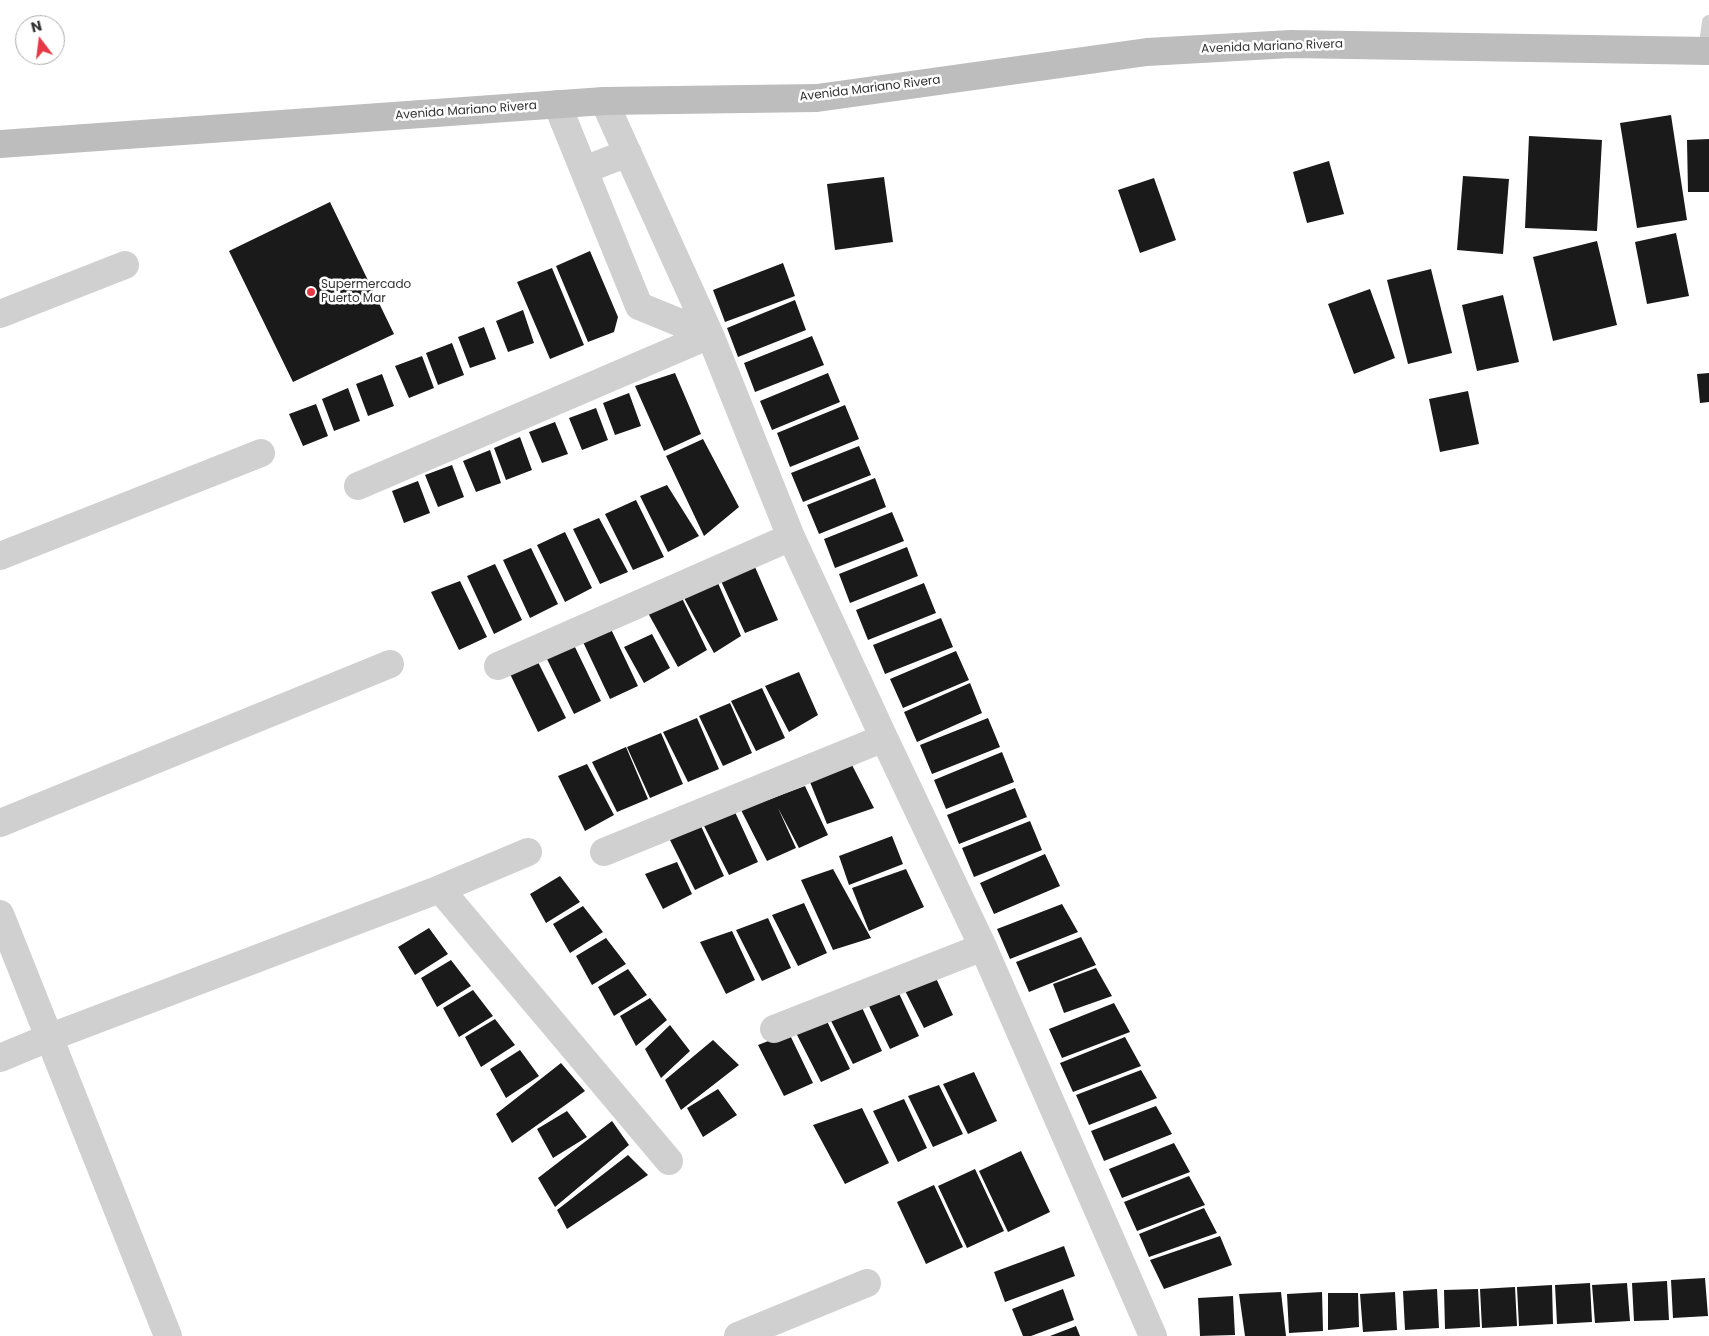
<!DOCTYPE html>
<style>
body{margin:0}
#map{position:relative;width:1709px;height:1336px;overflow:hidden;background:#fff;font-family:Poppins,sans-serif}
canvas{display:block}
.north{position:absolute;left:15px;top:15px;width:50px;height:50px;box-sizing:border-box;background:#fff;border:1px solid #adadad;border-radius:50%;rotate:345deg;font-size:14px;font-weight:700;line-height:20px;text-align:center;color:#333}
.north::after{content:'';display:block;margin:auto;width:18px;height:22px;background:#e63946;clip-path:polygon(50% 0,100% 100%,50% 72%,0 100%)}
</style>
<div id="map">
<canvas width="1709" height="1336"></canvas>
<div class="north">N</div>
</div>
<script>
const ctx = document.querySelector('canvas').getContext('2d');
ctx.lineJoin = 'round';
function fill(path, color) { ctx.fillStyle = color; ctx.fill(path, 'evenodd'); }
const toPath = rows => new Path2D(rows.map(r => 'M' + r).join(''));
function trace(path, color, width, dash) { ctx.strokeStyle = color; ctx.lineWidth = width; ctx.lineCap = dash ? 'butt' : 'round'; ctx.setLineDash(dash || []); ctx.stroke(path); }
function label(font, color, halo, rows, align = 'center') {
  ctx.font = font + ' Poppins,sans-serif'; ctx.lineWidth = 5; ctx.setLineDash([]); ctx.textBaseline = 'middle'; ctx.strokeStyle = halo; ctx.fillStyle = color; for (const [text, x, y, turn = 0] of rows) {
    ctx.save(); ctx.translate(x, y); ctx.rotate((+turn || 0) * Math.PI / 180); ctx.textAlign = isNaN(turn) ? turn : align; if (halo) ctx.strokeText(text, 0, 0); ctx.fillText(text, 0, 0); ctx.restore();
  }
}
fill(toPath([
 [1671,115,1687,220,1637,228,1620,123],
 [1529,136,1602,140,1597,231,1525,228],
 [1709,139,1709,192,1688,192,1687,140],
 [1329,161,1344,214,1307,223,1293,172],
 [1463,176,1509,179,1503,254,1457,250],
 [884,177,893,242,835,250,827,184],
 [1154,178,1176,240,1140,253,1118,190],
 [330,202,394,334,293,382,229,251],
 [1676,233,1689,296,1647,304,1635,242],
 [1597,241,1617,325,1553,341,1533,257],
 [590,251,618,317,614,332,588,342,556,266],
 [783,263,795,296,725,322,713,290],
 [552,268,584,345,550,359,517,282],
 [1431,269,1452,353,1408,364,1387,280],
 [1370,289,1395,358,1354,374,1328,304],
 [1503,295,1519,362,1477,371,1462,305],
 [795,300,806,330,738,357,727,328],
 [523,310,534,343,508,352,496,321],
 [484,327,496,359,470,368,458,337],
 [812,336,824,365,755,392,744,363],
 [452,343,464,375,438,385,426,353],
 [422,356,434,388,409,398,395,366],
 [675,373,701,434,664,451,635,386],
 [828,373,840,402,772,430,760,401],
 [1709,373,1709,402,1700,403,1697,374],
 [382,374,394,406,368,416,356,384],
 [348,388,360,421,334,431,322,399],
 [1468,391,1479,444,1440,452,1429,399],
 [629,393,641,426,615,435,603,403],
 [316,404,328,436,303,446,289,414],
 [845,405,859,439,790,467,777,433],
 [596,408,608,440,582,450,569,418],
 [555,422,568,454,542,463,529,432],
 [520,437,532,470,506,480,494,448],
 [703,439,739,507,704,536,666,456],
 [859,446,871,475,803,502,791,473],
 [490,450,501,483,476,492,463,461],
 [452,465,464,497,438,507,425,475],
 [875,478,886,507,819,534,807,505],
 [418,481,430,513,404,523,392,491],
 [667,485,699,536,668,552,640,496],
 [636,500,664,557,633,570,605,514],
 [892,512,904,541,835,568,824,539],
 [599,518,628,572,600,584,573,529],
 [565,532,592,588,565,602,537,545],
 [907,547,918,576,850,603,839,574],
 [531,548,558,604,530,618,503,560],
 [495,564,522,620,494,634,467,576],
 [755,567,778,620,745,633,721,581],
 [460,581,487,637,459,650,431,592],
 [718,583,741,636,714,653,684,598],
 [924,583,936,613,868,640,856,610],
 [682,598,707,650,678,667,648,613],
 [941,618,953,647,885,674,873,645],
 [611,629,638,686,610,699,583,642],
 [652,634,670,668,644,683,624,647],
 [574,645,601,701,574,714,546,657],
 [956,651,969,680,903,708,890,679],
 [538,662,566,718,538,732,510,674],
 [799,672,818,715,789,732,765,686],
 [970,683,982,713,917,742,904,712],
 [762,688,785,738,756,751,731,701],
 [730,703,752,753,723,766,699,716],
 [697,718,719,769,688,782,663,732],
 [988,718,1000,747,932,774,920,745],
 [661,733,683,784,650,798,627,747],
 [626,747,648,799,617,812,592,762],
 [1002,752,1014,782,946,809,934,780],
 [587,764,614,815,585,831,558,776],
 [852,765,874,808,827,824,810,782],
 [805,786,828,835,799,848,778,808,796,848,767,861,741,810],
 [1015,788,1027,817,959,844,947,815],
 [735,812,758,862,729,875,703,824],
 [1030,821,1042,850,974,877,962,848],
 [701,826,724,876,695,890,669,838],
 [892,836,903,864,849,885,839,856],
 [1045,854,1060,886,994,914,980,883],
 [677,862,692,894,663,909,645,874],
 [833,869,871,938,833,950,801,880],
 [906,869,924,907,869,931,852,888],
 [560,876,580,902,546,923,530,894],
 [804,903,827,953,798,966,772,915],
 [1062,904,1078,932,1010,959,997,929],
 [583,906,603,932,570,953,553,924],
 [768,918,791,968,762,981,736,930],
 [429,928,448,954,415,975,398,947],
 [732,931,755,980,726,994,700,942],
 [1081,937,1096,965,1029,992,1016,962],
 [606,938,626,964,592,985,576,956],
 [451,960,471,986,437,1007,421,978],
 [930,965,953,1015,924,1028,898,977],
 [1096,968,1112,996,1064,1013,1053,984],
 [628,969,647,995,614,1016,598,987],
 [896,987,919,1036,890,1049,865,998],
 [473,990,493,1016,459,1037,443,1008],
 [650,998,667,1020,636,1046,620,1016],
 [859,1001,882,1051,853,1064,827,1013],
 [1114,1003,1130,1032,1062,1058,1049,1029],
 [495,1019,515,1045,481,1067,465,1037],
 [826,1019,850,1069,821,1082,795,1031],
 [670,1025,690,1051,661,1078,645,1049],
 [789,1033,813,1083,784,1096,758,1045],
 [1125,1037,1141,1066,1073,1092,1060,1063],
 [713,1040,739,1065,681,1110,665,1080],
 [520,1050,539,1076,506,1098,490,1069],
 [561,1063,585,1091,512,1143,496,1114],
 [1141,1070,1157,1098,1089,1125,1076,1095],
 [974,1072,997,1121,968,1134,943,1084],
 [939,1085,963,1134,933,1147,908,1096],
 [718,1089,737,1115,703,1137,687,1108],
 [904,1099,927,1148,898,1162,873,1111],
 [1156,1106,1172,1134,1104,1161,1091,1131],
 [862,1108,889,1163,845,1184,813,1125],
 [567,1111,587,1137,553,1158,537,1129],
 [612,1121,629,1145,555,1207,538,1178],
 [1174,1143,1190,1172,1122,1198,1109,1169],
 [1021,1151,1050,1212,1008,1232,979,1171],
 [628,1155,648,1175,567,1229,557,1210],
 [975,1169,1004,1231,967,1248,938,1186],
 [1189,1176,1205,1205,1137,1231,1124,1202],
 [934,1185,963,1247,926,1264,897,1202],
 [1204,1208,1217,1233,1149,1257,1139,1234],
 [1220,1236,1232,1265,1164,1289,1150,1260],
 [1064,1246,1075,1276,1005,1302,994,1272],
 [1705,1278,1708,1316,1673,1318,1671,1280],
 [1667,1281,1669,1320,1634,1321,1632,1283],
 [1590,1283,1592,1322,1557,1324,1555,1285],
 [1627,1283,1630,1321,1595,1323,1592,1285],
 [1552,1285,1553,1324,1519,1326,1517,1287],
 [1515,1287,1517,1326,1482,1328,1480,1289],
 [1063,1289,1074,1320,1031,1336,1023,1336,1012,1309],
 [1437,1289,1439,1328,1405,1330,1403,1291],
 [1478,1289,1480,1327,1445,1329,1444,1290],
 [1281,1292,1286,1336,1245,1336,1239,1294],
 [1322,1292,1323,1331,1289,1333,1287,1294],
 [1395,1292,1397,1330,1363,1332,1360,1294],
 [1328,1293,1358,1293,1359,1327,1328,1330],
 [1233,1296,1235,1335,1200,1336,1198,1298],
 [1076,1326,1080,1336,1050,1336]
]), '#1a1a1a');
trace(toPath([
 [1705,51,1709,22]
]), '#d0d0d0', 14);
trace(toPath([
 [604,101,710,335,791,537,884,738,983,947,1153,1336],
 [557,104,639,306,710,335],
 [584,170,628,153],
 [0,314,125,265],
 [358,486,710,335],
 [0,556,261,453],
 [498,666,791,537],
 [0,823,390,664],
 [604,852,884,738],
 [440,889,669,1161],
 [0,914,168,1336],
 [774,1029,983,947],
 [0,1058,48,1038,440,889,528,852],
 [738,1336,867,1283]
]), '#d0d0d0', 28);
trace(toPath([
 [0,144,604,101,817,98,1147,52,1291,44,1709,51]
]), '#bdbdbd', 28);
for (const [x, y, r, color] of [
 [311,292,5,"#e63946"]
]) { const dot = new Path2D(); dot.arc(x, y, r, 0, 2 * Math.PI); ctx.fillStyle = color; ctx.fill(dot); trace(dot, '#fff', 2); }
label('12px', '#333', '#fff', [
 ["Avenida Mariano Rivera",1272,47,-2],
 ["Avenida Mariano Rivera",870,89,-7],
 ["Avenida Mariano Rivera",466,111,-4]
]);
label('12px', '#333', '#fff', [
 ["Supermercado",321,285],
 ["Puerto Mar",321,299]
], 'left');
</script>
